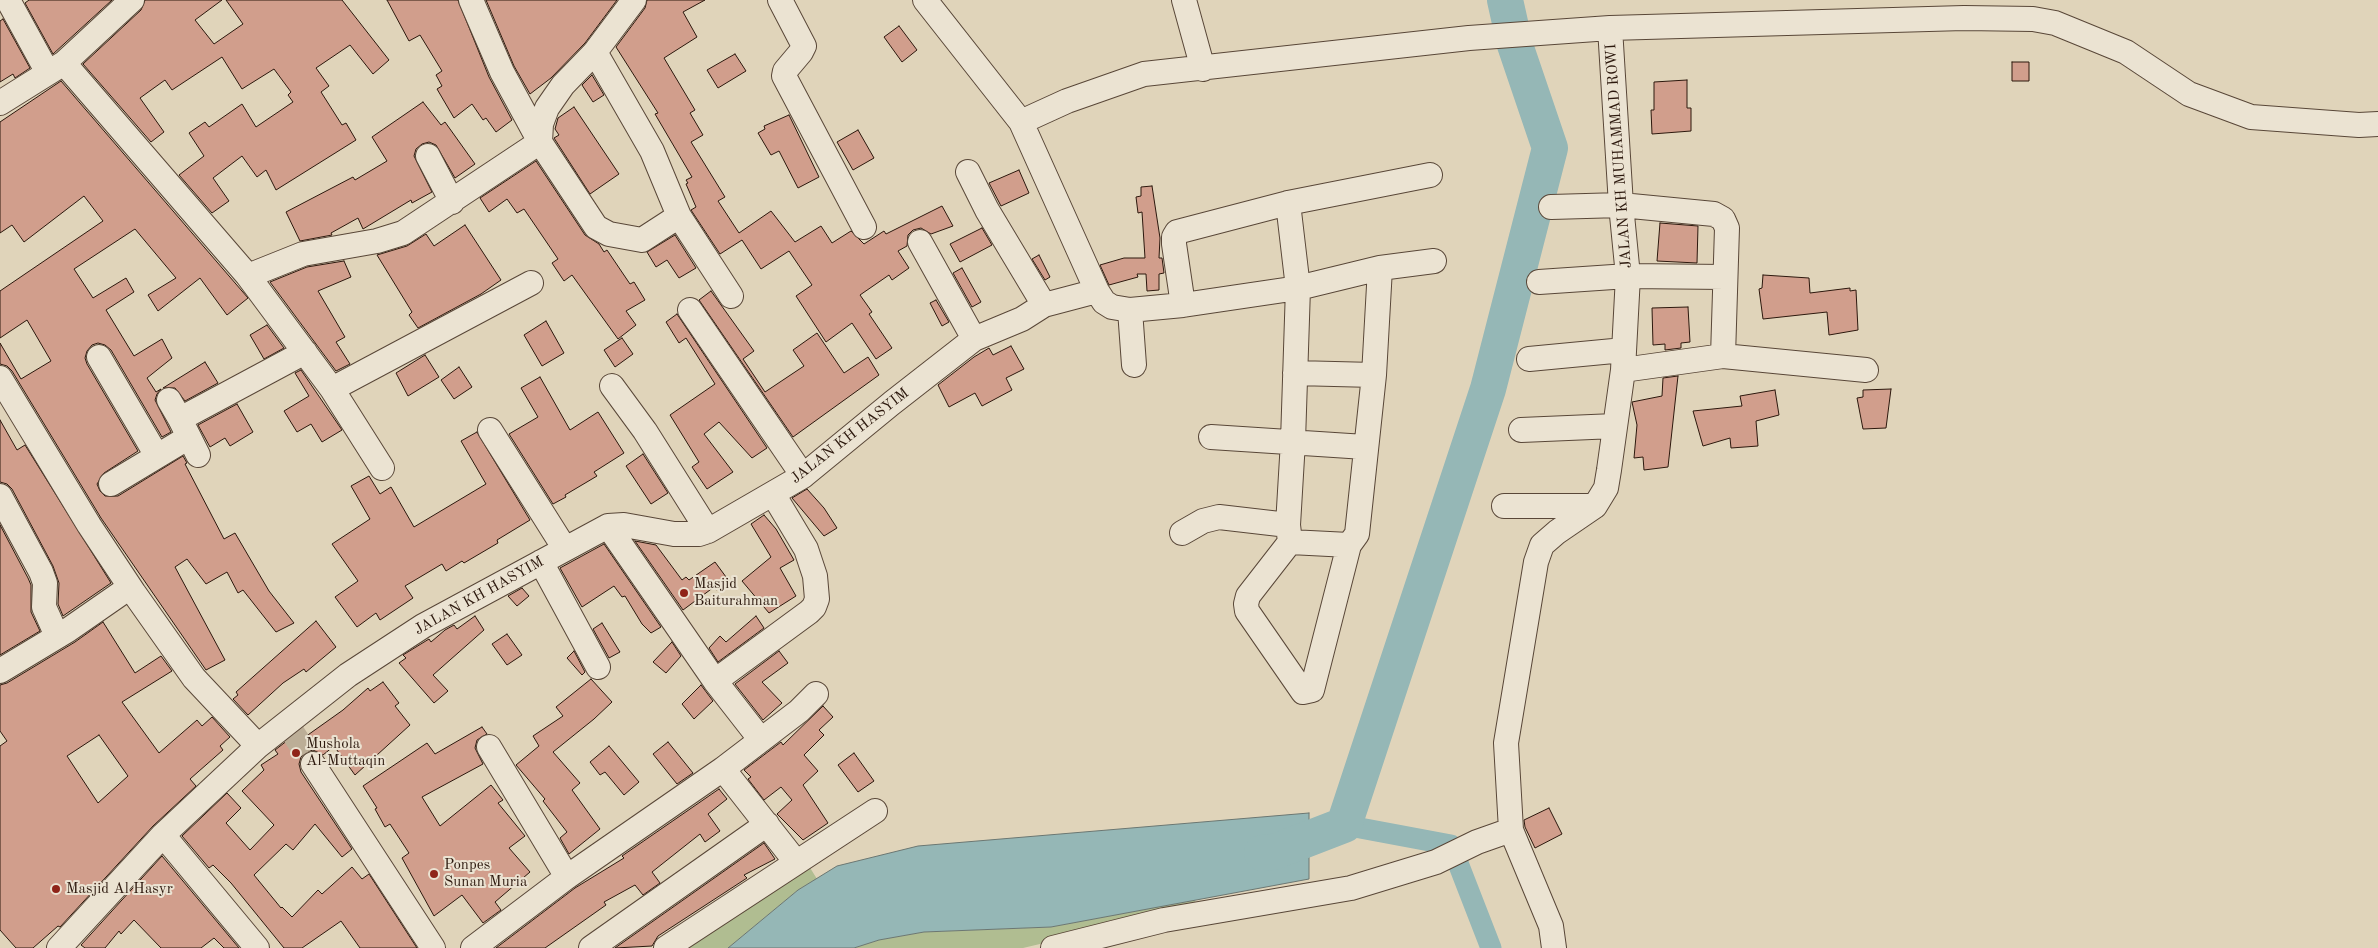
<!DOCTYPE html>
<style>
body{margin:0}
canvas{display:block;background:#e0d4ba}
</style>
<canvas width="2378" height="948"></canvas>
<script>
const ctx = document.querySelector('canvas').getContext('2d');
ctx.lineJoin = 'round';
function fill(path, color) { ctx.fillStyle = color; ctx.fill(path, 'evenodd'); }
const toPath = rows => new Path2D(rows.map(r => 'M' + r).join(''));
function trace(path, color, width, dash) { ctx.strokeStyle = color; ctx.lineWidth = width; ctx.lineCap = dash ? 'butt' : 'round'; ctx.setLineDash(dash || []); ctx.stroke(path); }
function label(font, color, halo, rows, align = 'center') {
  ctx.font = font + ' "Old Standard TT",serif'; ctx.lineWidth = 4; ctx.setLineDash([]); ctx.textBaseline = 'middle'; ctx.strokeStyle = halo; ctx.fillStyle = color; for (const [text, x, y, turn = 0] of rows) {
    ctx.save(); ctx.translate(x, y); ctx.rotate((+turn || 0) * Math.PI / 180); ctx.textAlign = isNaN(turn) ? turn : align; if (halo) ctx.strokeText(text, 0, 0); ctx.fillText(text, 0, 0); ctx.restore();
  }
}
fill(toPath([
 [804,858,817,879,798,890,728,948,673,948],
 [1195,900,1196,907,1023,948,854,948,879,940,924,932,1051,927]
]), '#b0bd91');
const water = toPath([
 [1309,813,1309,879,1051,927,924,932,879,940,854,948,728,948,798,890,837,866,918,846,1309,813]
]);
fill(water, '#95b7b6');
trace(water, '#6b7772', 1);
trace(toPath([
 [1344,825,1451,845,1491,948]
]), '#95b7b6', 21);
trace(toPath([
 [1262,853,1274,852,1344,825,1488,389,1550,148,1515,45,1505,0]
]), '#95b7b6', 36);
const building = toPath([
 [29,0,112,0,53,54,25,3,29,0],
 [145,0,222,0,195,20,214,44,243,24,226,0,342,0,389,60,373,74,350,45,316,68,329,86,321,92,342,125,346,123,356,140,276,190,266,170,257,177,242,156,213,178,229,201,212,213,179,175,204,156,189,133,205,122,209,127,242,104,256,127,293,102,288,95,291,92,274,69,242,89,222,57,172,90,165,80,140,98,164,132,151,142,83,64,141,10,145,0],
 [387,0,458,0,489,77,512,120,496,132,486,118,483,120,472,104,454,118,437,89,442,86,436,75,442,71,420,35,409,41,387,0],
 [486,0,617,0,585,43,551,78,530,94,514,66,486,0],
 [647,0,705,0,683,12,697,37,664,58,695,110,690,113,703,135,691,142,725,197,718,201,739,233,771,211,795,242,821,226,832,243,851,231,864,244,884,231,886,234,942,206,953,226,931,234,921,228,913,230,908,235,907,246,898,251,909,268,892,280,889,275,860,295,872,312,869,314,892,348,876,359,852,323,826,342,796,296,812,285,789,251,761,269,742,240,720,254,691,210,696,207,686,184,688,183,686,180,692,177,655,114,658,113,616,47,645,8,647,0],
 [3,19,30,68,15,78,13,74,0,82,0,21,3,19],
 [899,26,917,50,902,62,884,37,899,26],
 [735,54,746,71,718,88,707,70,735,54],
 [2012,62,2029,62,2029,81,2012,81,2012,62],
 [592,75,604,95,593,102,582,85,592,75],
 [1687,80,1687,108,1691,108,1691,131,1652,134,1651,110,1654,110,1654,82,1687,80],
 [61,81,248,298,227,315,200,278,158,311,148,295,176,278,135,229,74,269,93,298,126,278,134,292,106,310,134,356,162,339,172,358,147,378,156,392,161,389,157,394,155,400,171,432,162,437,111,350,105,345,98,343,92,345,87,351,85,358,87,364,138,451,104,473,97,484,100,491,105,496,118,496,183,456,187,463,185,464,224,539,235,533,269,591,294,623,276,632,243,590,238,593,227,572,206,584,187,559,175,567,225,660,206,670,101,518,12,371,7,366,0,364,0,343,21,379,51,361,27,320,0,338,0,291,103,221,84,196,24,242,12,225,0,233,0,122,61,81],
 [423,102,441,125,445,122,475,164,455,178,436,145,429,142,422,144,416,149,414,156,432,192,412,203,411,200,363,229,358,218,331,233,332,235,300,241,286,212,353,177,355,180,387,161,372,137,423,102],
 [574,107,619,174,590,194,554,138,559,135,555,129,558,118,574,107],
 [789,115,819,177,798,188,779,151,771,155,758,133,765,129,764,126,789,115],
 [858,130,874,158,853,170,837,142,858,130],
 [536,161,585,235,599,244,604,252,607,250,630,284,634,282,645,300,626,311,636,325,618,339,572,275,564,281,552,263,558,259,524,209,517,213,507,199,489,212,480,198,536,161],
 [1019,170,1029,193,1001,206,989,183,1019,170],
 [1152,186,1160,238,1159,258,1162,258,1164,273,1159,274,1159,290,1147,291,1146,274,1137,274,1138,277,1109,285,1100,265,1124,258,1145,258,1142,212,1138,213,1136,197,1141,196,1141,187,1152,186],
 [1660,223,1698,226,1697,263,1657,261,1660,223],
 [465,225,501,280,481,294,418,328,409,315,412,312,377,255,407,246,426,234,434,246,465,225],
 [982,228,992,245,960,262,950,244,982,228],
 [675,235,696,268,679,278,667,260,656,267,647,252,675,235],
 [1039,255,1050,277,1045,280,1032,259,1039,255],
 [344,261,351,277,318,291,345,337,336,342,350,364,336,371,270,282,307,267,344,261],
 [962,268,981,302,972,307,953,273,962,268],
 [1763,275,1809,278,1810,293,1850,288,1850,291,1856,290,1858,330,1829,335,1827,312,1763,319,1759,289,1762,288,1763,275],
 [711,291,754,351,743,359,765,392,804,366,793,350,817,333,844,373,868,357,879,375,793,437,699,300,711,291],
 [936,300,949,322,942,326,930,303,936,300],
 [1688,307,1690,342,1681,343,1681,348,1665,350,1665,344,1653,345,1652,308,1688,307],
 [677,314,767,448,752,458,719,422,704,434,733,472,707,489,692,467,699,462,670,415,715,384,686,338,679,343,666,322,677,314],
 [546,321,564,353,542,366,524,335,546,321],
 [267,325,284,348,264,359,250,335,267,325],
 [622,338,633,354,615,367,604,350,622,338],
 [1011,346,1024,369,1006,378,1012,390,982,406,975,393,949,407,938,385,974,357,989,348,993,355,1011,346],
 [425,355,439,377,408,396,396,373,425,355],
 [205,362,218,383,185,401,175,388,163,388,205,362],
 [459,367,472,387,454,399,441,380,459,367],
 [301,370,342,430,322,442,311,424,297,432,284,411,309,396,295,373,301,370],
 [1678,376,1668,467,1644,470,1643,457,1634,458,1637,425,1632,402,1662,396,1663,378,1678,376],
 [540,377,570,430,598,412,624,453,594,472,597,476,565,495,566,497,553,504,509,434,538,417,521,388,540,377],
 [1891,389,1886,428,1863,429,1857,398,1863,397,1863,390,1891,389],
 [1775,390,1779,415,1756,421,1758,446,1731,448,1730,438,1703,446,1693,411,1742,406,1740,396,1775,390],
 [237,404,253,432,230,446,225,438,210,447,198,425,237,404],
 [0,420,17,450,25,445,111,583,63,616,58,604,59,583,53,566,12,489,7,484,0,482,0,420],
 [477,432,530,520,497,540,498,543,464,563,462,561,446,571,442,564,405,586,413,598,380,620,376,613,357,627,335,597,358,581,332,544,370,519,351,486,369,476,380,494,391,487,414,527,486,484,461,441,477,432],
 [643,454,668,493,651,504,626,466,643,454],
 [807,489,824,508,837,528,824,536,792,498,807,489],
 [764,515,776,529,794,560,780,568,796,596,769,613,742,581,771,557,751,524,764,515],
 [0,525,28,578,31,585,31,612,40,631,0,655,0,525],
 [635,541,656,545,682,580,686,577,689,580,715,562,729,581,716,590,714,587,683,610,635,541],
 [604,544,661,627,651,633,642,624,625,596,622,597,614,586,582,607,560,568,604,544],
 [522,588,529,596,517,606,508,596,522,588],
 [475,616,484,630,433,675,448,691,434,703,399,663,406,658,403,655,429,639,431,642,445,630,454,625,457,629,475,616],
 [756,616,764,628,718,662,709,648,720,636,726,642,756,616],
 [316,621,336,647,306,672,304,669,283,683,248,715,233,699,238,695,236,692,316,621],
 [103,622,135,673,161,656,172,671,122,702,159,753,197,720,202,726,212,717,230,737,220,746,223,750,190,779,196,786,153,826,60,927,58,926,33,948,16,948,0,930,0,746,7,741,0,731,0,685,7,683,75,642,103,622],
 [99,735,128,776,98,803,67,756,99,735],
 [602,623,620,652,609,658,593,629,602,623],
 [507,634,522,655,507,665,492,644,507,634],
 [672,642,681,656,666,673,653,662,672,642],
 [574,651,585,672,582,675,567,658,574,651],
 [779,651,788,663,762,682,782,703,763,720,735,684,779,651],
 [591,679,612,702,594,719,553,752,580,783,572,790,600,829,569,854,560,838,567,832,543,801,545,799,516,765,539,746,533,736,563,716,556,707,591,679],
 [383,682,399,703,395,706,410,725,355,775,334,746,323,755,313,750,306,752,301,757,299,764,301,772,352,849,342,857,315,824,293,850,286,844,254,875,281,908,282,907,292,917,318,890,322,894,352,867,362,879,369,874,417,948,360,948,341,921,302,948,284,948,231,883,213,865,209,868,182,836,227,793,241,808,226,823,250,850,274,825,242,791,264,770,261,765,278,754,275,750,301,730,305,737,343,710,368,688,370,691,383,682],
 [701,685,713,701,694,719,682,704,701,685],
 [823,706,833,717,819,730,824,735,804,755,818,771,803,785,828,823,803,840,777,814,792,800,781,787,764,800,748,779,751,777,744,770,781,742,783,745,823,706],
 [482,727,487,734,477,740,475,748,483,764,422,797,440,826,491,785,503,800,498,803,525,836,509,848,530,872,495,902,501,910,483,923,462,895,434,916,402,858,409,853,390,824,385,827,375,809,377,808,363,786,427,743,435,754,482,727],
 [668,742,693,773,677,784,653,754,668,742],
 [609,746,639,782,624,795,605,772,600,775,590,762,609,746],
 [854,753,874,781,858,792,838,765,854,753],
 [719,789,727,799,708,814,720,831,705,842,700,834,652,872,660,883,643,895,635,885,604,902,606,905,545,948,496,948,575,888,624,858,622,856,719,789],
 [1549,808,1562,834,1535,848,1525,827,1524,820,1549,808],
 [764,843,775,859,744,875,747,878,658,936,652,946,615,948,764,843],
 [162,856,239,948,224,948,214,938,201,948,161,948,134,920,121,934,119,931,105,948,85,948,81,945,162,856]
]);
fill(building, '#d19e8c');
trace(building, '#2c180d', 1);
trace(toPath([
 [293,733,313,764]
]), '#bcae97', 24, [24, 12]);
const street = toPath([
 [8,0,48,73],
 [471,0,502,72,540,142,596,227,609,234,642,240,679,216],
 [780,0,804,46,801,52,785,71,784,76,864,227],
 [925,0,1021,122,1097,291,1104,302,1112,307,1130,310,1183,305,1298,288,1380,268,1434,261],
 [1184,0,1203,69],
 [595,52,652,151,679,216,731,296],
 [64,63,248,276,332,389,382,468],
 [0,103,64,63,132,0],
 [1021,122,1067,101,1144,74,1469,38,1610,28],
 [540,142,541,124,547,108,563,85,595,52,634,0],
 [428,156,452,202],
 [968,172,987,210,1044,305],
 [1288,203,1298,288,1293,441,1288,525,1290,542,1248,596,1246,604,1247,611,1303,692,1312,690,1349,545],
 [1551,207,1621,205,1714,214,1723,219,1727,228,1723,356],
 [920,242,974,339],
 [248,276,303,254,377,241,403,233,540,142],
 [1539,282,1628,276,1725,277],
 [1183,305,1174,244,1174,237,1177,232,1288,203,1430,175],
 [690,310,803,476],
 [1130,310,1134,365],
 [99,357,157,456],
 [1529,359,1624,350],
 [1623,370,1723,356,1866,370],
 [1295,373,1374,375,1380,268],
 [0,378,89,525,134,593,194,678,258,746],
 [612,386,645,431,708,531],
 [332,389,531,283],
 [169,400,180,419],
 [490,430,565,549],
 [1521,430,1615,426],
 [1211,437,1365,447],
 [198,455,180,419,305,352],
 [111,484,189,437],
 [0,496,41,572,45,583,44,607,57,636],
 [1504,506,1595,506],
 [608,526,715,681,761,740],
 [1182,533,1203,521,1219,517,1288,525],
 [1290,542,1349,545,1357,534,1374,375],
 [541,562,598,667],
 [0,671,68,630,130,587],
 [715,681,809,612,814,607,817,599,815,576,806,549,773,494],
 [489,747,567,877],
 [313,764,433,948],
 [723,769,796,862],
 [163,835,257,948],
 [59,948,163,835,258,746,348,675,423,626,608,526,624,525,674,534,699,534,708,531,803,476,892,403,974,339,1022,319,1044,305,1097,291],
 [473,948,567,877,723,769,799,711,816,694],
 [591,948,767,824],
 [666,948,875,811],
 [1053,948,1164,920,1351,888,1436,862,1477,842,1511,830],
 [1554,948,1551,926,1511,830,1506,743,1536,562,1542,545,1557,532,1595,506,1606,488,1609,470,1623,370,1628,276,1621,205,1610,28,1964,18,2033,19,2055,23,2126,52,2189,94,2251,117,2359,125,2378,124]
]);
trace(street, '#594738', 26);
trace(street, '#ebe3d2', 24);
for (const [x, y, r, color] of [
 [684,593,5,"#8f2418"],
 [296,753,5,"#8f2418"],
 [434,874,5,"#8f2418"],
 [56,889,5,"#8f2418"]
]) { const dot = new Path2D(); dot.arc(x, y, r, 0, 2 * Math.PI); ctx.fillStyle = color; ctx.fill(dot); trace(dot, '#ebe3d2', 2); }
label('15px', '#2c180d', '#ebe3d2', [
 ["JALAN KH MUHAMMAD ROWI",1619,156,-94],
 ["JALAN KH HASYIM",850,436,-38],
 ["JALAN KH HASYIM",479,596,-29]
]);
label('15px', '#2c180d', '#ebe3d2', [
 ["Masjid",694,584],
 ["Baiturahman",694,601],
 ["Mushola",306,744],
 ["Al-Muttaqin",306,761],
 ["Ponpes",444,865],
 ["Sunan Muria",444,882],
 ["Masjid Al Hasyr",66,889]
], 'left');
</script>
